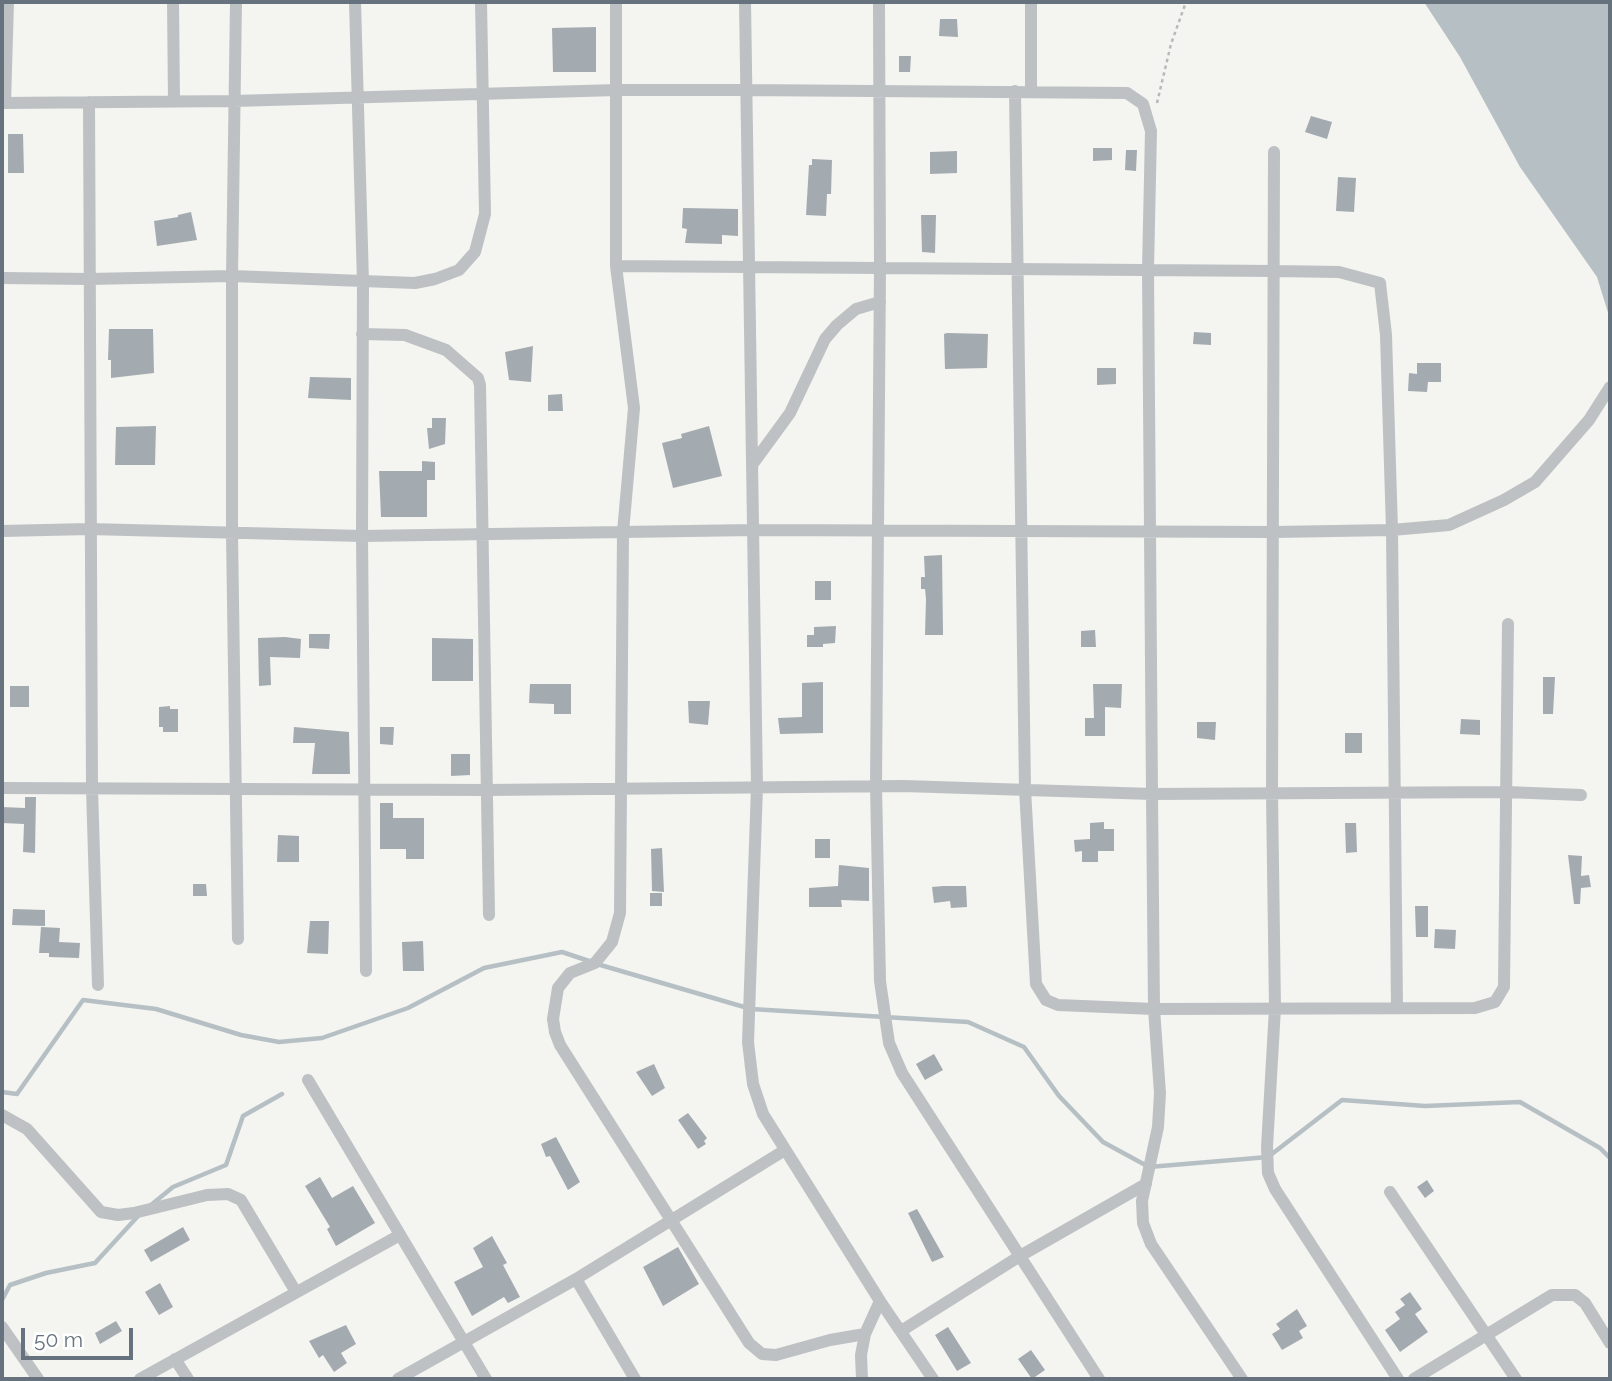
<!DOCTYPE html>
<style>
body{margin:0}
#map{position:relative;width:1612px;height:1381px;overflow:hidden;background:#f4f4f0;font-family:Raleway,sans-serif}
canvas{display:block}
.frame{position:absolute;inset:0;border:4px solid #66737e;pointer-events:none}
.scale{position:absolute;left:21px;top:1328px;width:112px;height:32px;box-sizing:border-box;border:4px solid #66737e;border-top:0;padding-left:9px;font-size:21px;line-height:24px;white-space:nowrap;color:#66737e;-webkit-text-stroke:5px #fff;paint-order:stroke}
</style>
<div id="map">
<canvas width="1612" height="1381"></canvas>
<div class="frame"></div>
<div class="scale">50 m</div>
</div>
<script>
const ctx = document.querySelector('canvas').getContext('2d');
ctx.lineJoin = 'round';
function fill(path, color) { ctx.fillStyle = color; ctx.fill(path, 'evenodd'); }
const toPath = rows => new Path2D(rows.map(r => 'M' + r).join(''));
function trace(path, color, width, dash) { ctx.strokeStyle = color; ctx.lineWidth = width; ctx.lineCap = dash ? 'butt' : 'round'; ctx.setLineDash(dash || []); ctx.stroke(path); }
fill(toPath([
 [1424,2,1610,2,1610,319,1597,277,1520,167,1460,57]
]), '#b6c0c4');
trace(toPath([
 [597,964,751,1009,968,1022,1024,1047,1059,1096,1103,1142,1149,1167,1268,1157,1342,1100,1425,1106,1520,1102,1600,1148,1610,1158],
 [2,1092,17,1094,83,1000,156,1009,241,1035,279,1042,322,1038,408,1008,484,968,562,952,589,961],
 [151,1205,173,1187,226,1165,243,1116,282,1094],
 [2,1300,10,1285,46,1273,95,1263,139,1215]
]), '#b6c0c4', 4.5);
fill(toPath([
 [940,19,957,19,958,37,939,36],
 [596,27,596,72,553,72,552,28],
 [899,56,911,56,910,72,899,72],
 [1311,116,1332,122,1327,139,1305,132],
 [8,134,23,134,24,173,8,173],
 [1093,148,1112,148,1112,160,1093,161],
 [1126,150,1137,150,1136,171,1125,170],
 [957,151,957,173,930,174,930,152],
 [812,159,832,160,831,194,827,194,826,216,806,215,809,165,812,165],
 [1338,177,1356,178,1354,212,1336,211],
 [683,208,738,209,738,236,722,235,722,244,685,243,687,229,682,228],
 [191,212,197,240,157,246,154,221,178,217,178,215],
 [921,215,936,215,935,253,922,252],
 [109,329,153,329,154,373,111,378,111,360,108,360],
 [1194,332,1211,333,1211,345,1193,344],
 [947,333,988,334,987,368,945,369,944,334],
 [533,346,531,382,509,380,505,352],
 [1417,363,1441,363,1441,382,1428,382,1427,392,1408,391,1409,373,1417,374],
 [1097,368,1116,368,1116,384,1097,385],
 [310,377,351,378,351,400,308,398],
 [562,394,563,411,548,411,548,395],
 [432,418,446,418,445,444,429,449,427,428,432,428],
 [156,426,155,465,115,465,116,427],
 [709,426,722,476,673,488,662,443,682,438,681,434],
 [422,461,435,462,435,480,427,480,427,517,381,517,379,471,422,471],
 [942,555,943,635,925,635,926,599,925,589,921,589,921,577,925,577,924,556],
 [815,581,831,581,831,600,815,600],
 [836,626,835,643,823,644,823,647,807,647,807,635,814,635,814,627],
 [1095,630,1096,647,1081,647,1081,631],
 [309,634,330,634,329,649,309,648],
 [285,637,301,639,300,658,270,657,271,685,259,686,258,638],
 [432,638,473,639,473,681,432,681],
 [1543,677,1555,677,1553,714,1543,714],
 [823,682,823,733,780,734,778,718,802,717,802,683],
 [530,684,571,684,571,714,554,714,554,704,529,703],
 [1093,684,1122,684,1121,708,1105,707,1105,736,1085,736,1085,718,1094,718],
 [10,686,29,686,29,707,10,707],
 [688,701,710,701,708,725,689,723],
 [170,706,170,709,178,709,178,732,163,732,163,727,159,727,159,707],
 [1461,719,1480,720,1480,735,1460,734],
 [1197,722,1216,722,1215,740,1197,738],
 [294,727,349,732,350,774,312,774,315,743,293,743],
 [380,727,394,727,393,745,380,744],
 [1345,733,1362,733,1362,753,1345,753],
 [451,754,470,754,470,775,451,776],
 [25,797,36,797,35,853,23,852,24,824,2,823,2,807,25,808],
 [380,803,393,803,393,818,424,818,424,859,406,859,406,849,380,849],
 [1104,822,1104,829,1114,829,1114,851,1098,851,1098,862,1082,862,1082,851,1075,852,1074,840,1090,839,1090,823],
 [1345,823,1356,823,1357,852,1346,853],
 [278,835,299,836,299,862,277,862],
 [815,839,830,839,830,858,815,858],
 [662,848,664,892,652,891,651,849],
 [1568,855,1582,856,1581,876,1589,875,1591,887,1581,888,1580,904,1574,904],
 [839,865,869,868,869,901,841,900,842,907,809,907,809,888,838,886],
 [193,884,206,884,207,896,193,896],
 [943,886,966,886,967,907,951,908,950,901,934,903,932,887],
 [650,893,662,893,662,906,650,906],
 [1415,906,1428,906,1428,937,1416,937],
 [13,909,45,910,45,926,12,925],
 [310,921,329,921,328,954,307,953],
 [41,927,60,928,59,942,80,943,79,958,49,957,49,953,39,953],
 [1435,929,1456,930,1455,949,1434,948],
 [423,941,424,971,403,971,402,942],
 [934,1054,943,1070,925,1080,916,1064],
 [654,1064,665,1088,652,1096,636,1072],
 [688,1113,707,1138,704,1141,706,1144,698,1149,678,1120],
 [556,1137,580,1182,568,1190,550,1156,546,1157,541,1144],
 [320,1177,332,1198,353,1186,375,1223,336,1246,327,1229,330,1227,305,1186],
 [1427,1180,1434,1191,1425,1198,1417,1187],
 [917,1209,944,1257,932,1262,908,1213],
 [183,1227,190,1240,151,1262,144,1250],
 [492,1236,507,1263,503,1265,520,1297,508,1303,504,1297,472,1316,454,1282,483,1267,473,1248],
 [678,1247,699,1284,663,1306,643,1267],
 [160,1283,173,1307,159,1315,145,1292],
 [1410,1292,1422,1309,1415,1314,1428,1332,1400,1352,1385,1330,1400,1319,1395,1312,1405,1305,1400,1299],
 [1297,1309,1307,1326,1299,1331,1303,1338,1282,1350,1272,1334,1280,1329,1276,1324],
 [116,1321,122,1331,100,1344,95,1333],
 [346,1325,356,1344,341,1353,347,1363,334,1372,323,1355,319,1358,309,1341],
 [948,1327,971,1363,957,1371,935,1335],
 [1031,1350,1045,1370,1032,1379,1018,1359]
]), '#a4abb0');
trace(toPath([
 [1157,103,1171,44,1186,2]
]), '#b7babc', 2.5, [3.5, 3.5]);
trace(toPath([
 [173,2,174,101],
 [236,2,232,276,232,534,238,939],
 [355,2,363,282,362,536,366,971],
 [616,2,616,266,634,408,623,532,620,913,612,942,595,963,570,973,558,988,553,1019,555,1032,560,1045,749,1343,762,1354,776,1355,830,1340,865,1334],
 [745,2,757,787,748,1042,753,1084,763,1114,880,1301,933,1379],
 [879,2,880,268,876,786,880,981,889,1043,902,1073,1099,1379],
 [1031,2,1031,91],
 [1015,91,1025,789,1036,984,1046,1000,1058,1005,1154,1009,1475,1008,1495,1002,1504,987,1508,624],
 [89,102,92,789,98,985],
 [2,103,234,101,617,90,745,90,1127,93,1143,104,1151,131,1148,269,1152,794,1154,1009,1160,1093,1158,1127,1142,1201,1143,1223,1151,1244,1242,1379],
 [5,103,8,2],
 [1274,152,1272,794,1275,1008,1267,1147,1268,1173,1275,1189,1398,1379],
 [616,266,1275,271,1339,272,1380,283,1386,335,1392,530,1397,1008],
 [2,278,89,279,232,276,415,283,435,279,459,270,475,252,485,214,481,2],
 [362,334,405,335,446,350,478,378,480,385,489,915],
 [752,465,790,413,825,339,837,325,856,309,880,302],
 [2,531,89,529,362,536,753,530,1274,532,1392,530,1449,525,1504,500,1535,482,1589,420,1610,387],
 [2,788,486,790,904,786,1152,794,1506,792,1581,795],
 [308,1080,486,1379],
 [2,1115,27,1129,101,1212,118,1215,134,1213,207,1195,228,1194,241,1200,296,1292],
 [1390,1192,1516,1379],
 [576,1279,635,1379],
 [2,1327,38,1379],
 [901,1331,1020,1256,1146,1184],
 [175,1359,188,1379],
 [140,1379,400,1235],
 [398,1379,576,1279,785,1150],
 [862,1379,861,1355,865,1334,880,1301],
 [1414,1379,1552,1295,1575,1295,1585,1303,1610,1343]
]), '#bdc1c4', 12);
</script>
